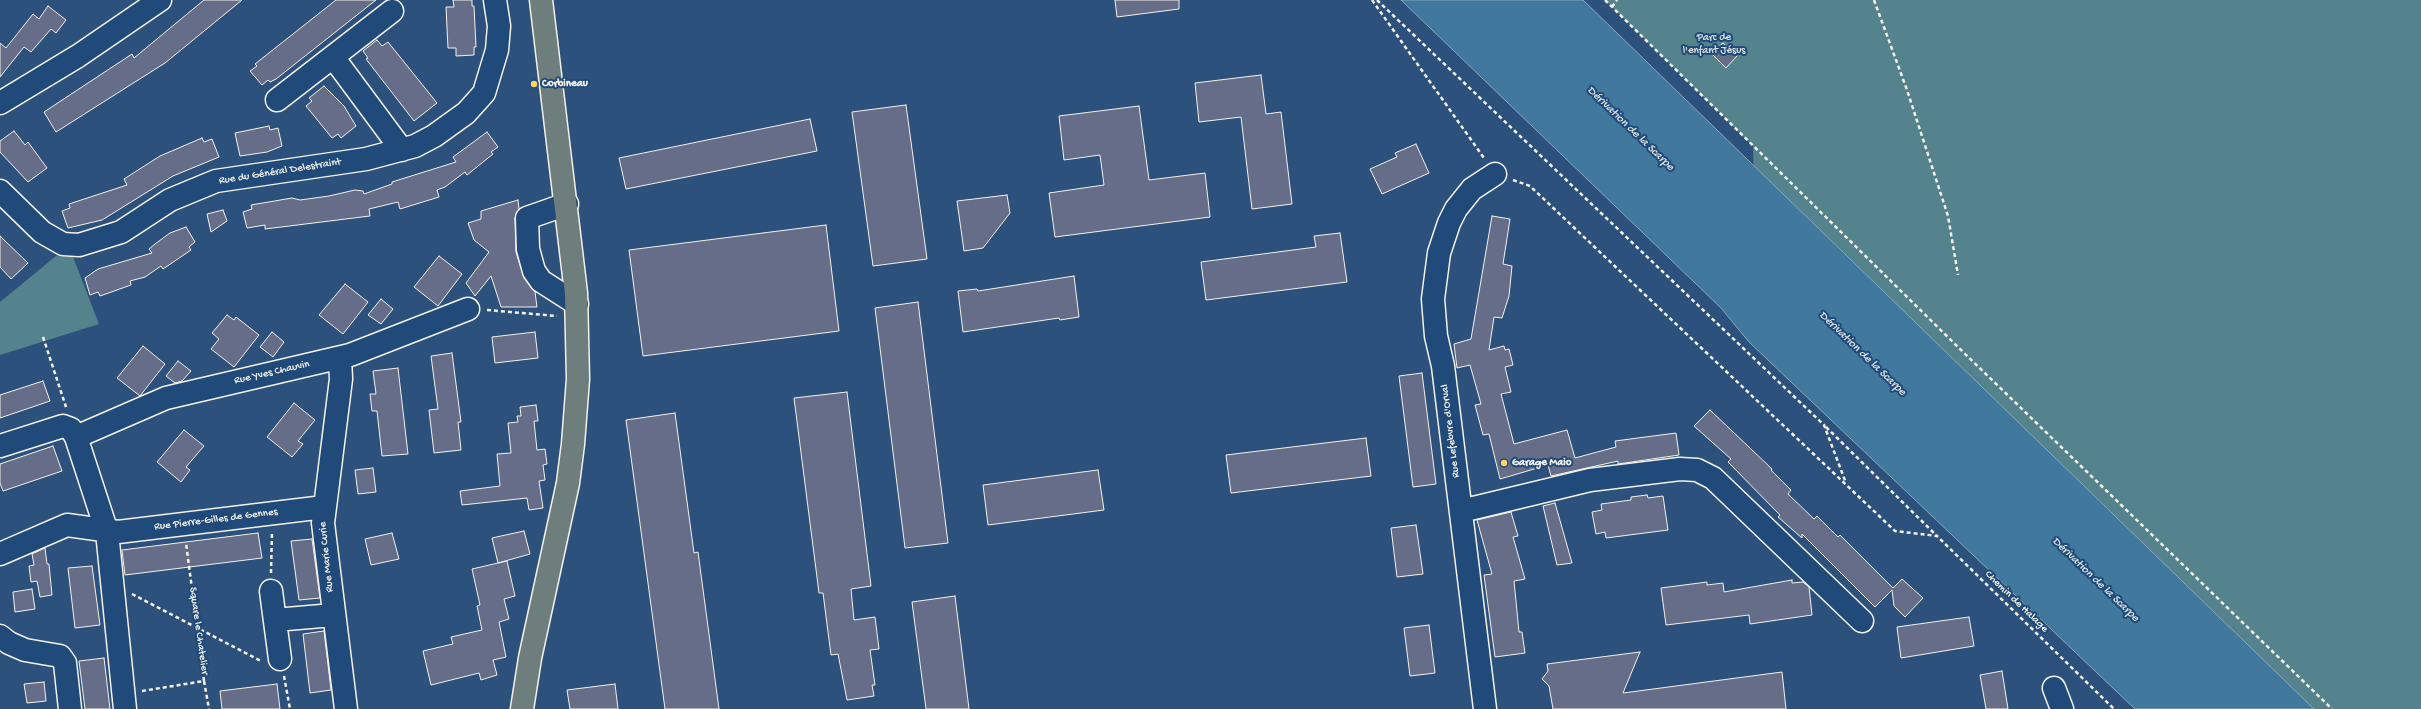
<!DOCTYPE html>
<meta charset="utf-8">
<style>
body{margin:0}
canvas{display:block;background:#2d517d}
</style>
<canvas width="2421" height="709"></canvas>
<script>
const ctx = document.querySelector('canvas').getContext('2d');
ctx.lineJoin = 'round';
function fill(path, color) { ctx.fillStyle = color; ctx.fill(path, 'evenodd'); }
const toPath = rows => new Path2D(rows.map(r => 'M' + r).join(''));
function trace(path, color, width, dash) { ctx.strokeStyle = color; ctx.lineWidth = width; ctx.lineCap = dash ? 'butt' : 'round'; ctx.setLineDash(dash || []); ctx.stroke(path); }
function label(font, color, halo, rows, align = 'center') {
  ctx.font = font + ' "Gochi Hand",sans-serif'; ctx.lineWidth = 4; ctx.setLineDash([]); ctx.textBaseline = 'middle'; ctx.strokeStyle = halo; ctx.fillStyle = color; for (const [text, x, y, turn = 0] of rows) {
    ctx.save(); ctx.translate(x, y); ctx.rotate((+turn || 0) * Math.PI / 180); ctx.textAlign = isNaN(turn) ? turn : align; if (halo) ctx.strokeText(text, 0, 0); ctx.fillText(text, 0, 0); ctx.restore();
  }
}
fill(toPath([
 [1605,0,2421,0,2421,709,2171,709,1757,305,1753,146],
 [56,256,73,257,99,324,0,355,0,302]
]), '#54838d');
const water = toPath([
 [1401,0,1583,0,2314,709,2135,709,1749,342,1721,308,1401,0]
]);
fill(water, '#41789d');
trace(water, '#89a8bb', 1);
const building = toPath([
 [204,0,242,0,165,63,56,132,44,112,132,54,134,58,204,0],
 [336,0,376,0,276,79,270,82,268,80,262,85,250,71,257,66,255,64,336,0],
 [453,0,472,0,472,6,474,6,476,47,474,47,474,55,456,56,456,48,448,48,446,7,454,7,453,0],
 [1115,0,1179,0,1179,9,1117,17,1115,0],
 [48,6,66,20,56,33,51,29,31,52,24,47,0,77,0,43,6,48,33,14,39,19,48,6],
 [377,40,382,46,388,42,437,103,414,121,366,59,368,58,363,51,377,40],
 [1723,43,1737,56,1726,68,1711,53,1723,43],
 [1261,75,1266,114,1281,112,1292,204,1252,209,1241,117,1199,122,1195,83,1261,75],
 [324,86,344,106,356,126,341,138,338,134,332,138,306,106,312,101,309,98,324,86],
 [906,105,927,259,873,266,852,112,906,105],
 [1139,106,1149,180,1205,173,1210,217,1055,237,1049,193,1104,185,1100,155,1064,160,1059,116,1139,106],
 [810,119,817,151,626,189,619,158,810,119],
 [269,126,270,130,278,128,282,146,267,152,240,156,235,133,269,126],
 [14,131,25,145,28,142,47,168,28,182,0,152,0,141,14,131],
 [487,132,498,147,491,152,493,154,467,175,465,172,445,187,437,190,439,197,400,209,398,202,369,209,370,216,265,229,265,225,247,228,243,212,252,209,251,205,292,198,300,200,329,196,355,190,363,191,364,194,392,184,392,182,456,162,453,157,487,132],
 [202,138,204,142,212,139,219,157,173,176,102,220,68,228,62,211,70,208,69,204,127,185,124,179,160,156,202,138],
 [1416,144,1429,173,1382,194,1370,169,1397,157,1395,153,1416,144],
 [1007,195,1010,213,983,248,964,251,957,201,1007,195],
 [518,200,519,209,515,218,516,252,524,278,535,292,537,307,501,307,491,276,475,296,466,283,489,252,474,240,468,223,481,219,481,211,518,200],
 [223,210,227,221,211,232,207,214,223,210],
 [1492,216,1510,219,1503,264,1512,266,1509,296,1502,318,1494,317,1489,350,1504,346,1505,350,1509,349,1513,365,1505,367,1511,392,1501,394,1514,444,1567,430,1575,458,1616,447,1615,441,1676,433,1679,455,1618,464,1618,461,1551,476,1548,465,1500,479,1489,434,1483,435,1475,405,1481,404,1470,365,1457,368,1454,344,1471,339,1492,216],
 [826,225,839,331,643,356,629,250,826,225],
 [186,227,195,242,189,247,191,250,163,269,161,266,145,277,130,281,131,285,100,296,98,292,90,295,85,278,98,269,152,253,149,249,155,244,170,233,186,227],
 [1340,233,1347,282,1206,300,1201,262,1316,247,1314,236,1340,233],
 [0,236,28,263,11,279,0,267,0,236],
 [439,256,462,274,438,306,414,287,439,256],
 [1074,276,1079,317,1060,320,1059,318,963,332,958,291,977,289,978,291,1074,276],
 [345,284,368,302,343,334,319,315,345,284],
 [381,299,393,309,381,324,368,315,381,299],
 [918,302,948,543,905,548,875,308,918,302],
 [227,315,234,320,236,317,259,335,234,367,211,349,219,339,212,333,227,315],
 [272,332,284,342,273,357,260,347,272,332],
 [535,332,538,358,495,363,492,337,535,332],
 [143,346,165,364,140,396,117,378,143,346],
 [452,353,461,422,458,422,461,450,434,453,429,410,438,409,431,356,452,353],
 [178,361,191,371,182,381,175,383,166,376,178,361],
 [398,368,408,454,382,456,377,411,372,411,370,394,376,394,373,371,398,368],
 [1422,373,1436,484,1413,487,1399,376,1422,373],
 [43,381,50,401,0,418,0,395,43,381],
 [847,392,871,586,851,589,854,620,875,617,879,649,870,650,875,685,872,685,874,696,847,700,838,654,831,655,823,593,819,593,794,398,847,392],
 [294,403,315,420,298,441,303,444,292,457,267,437,294,403],
 [536,405,538,421,534,421,537,450,545,449,547,464,543,465,545,480,539,481,543,508,529,510,527,498,462,505,460,491,500,486,497,454,511,453,508,423,518,422,517,416,521,416,520,407,536,405],
 [1710,410,1772,469,1771,470,1791,490,1788,494,1814,519,1817,516,1838,537,1840,535,1893,588,1902,579,1923,598,1905,617,1894,606,1892,590,1875,607,1802,534,1802,538,1778,517,1780,515,1728,462,1731,459,1694,426,1710,410],
 [675,413,694,553,698,552,719,709,665,709,626,420,675,413],
 [184,430,204,446,186,467,190,470,181,482,157,462,184,430],
 [1366,438,1371,476,1231,493,1226,455,1366,438],
 [53,446,62,471,3,491,0,483,0,464,53,446],
 [373,468,376,492,358,494,355,470,373,468],
 [1098,470,1104,510,988,525,983,485,1098,470],
 [1647,495,1648,498,1663,496,1668,530,1606,538,1605,532,1596,534,1592,512,1602,510,1601,504,1631,500,1631,497,1647,495],
 [1555,503,1572,563,1557,565,1543,506,1555,503],
 [1511,512,1518,536,1513,537,1525,579,1514,581,1519,632,1522,632,1525,653,1495,657,1484,575,1492,574,1477,520,1511,512],
 [1416,525,1423,574,1397,577,1391,528,1416,525],
 [524,531,530,554,498,563,492,538,524,531],
 [258,533,262,558,125,575,122,550,258,533],
 [392,533,399,559,371,565,365,539,392,533],
 [312,539,320,598,299,600,291,541,312,539],
 [45,548,47,564,49,564,52,595,40,597,37,581,31,582,29,566,34,565,32,554,45,548],
 [507,561,515,596,504,599,509,619,499,622,506,657,493,660,497,675,481,680,479,673,431,685,423,651,453,644,451,637,482,630,477,606,480,605,472,569,507,561],
 [92,566,100,625,75,628,68,568,92,566],
 [1792,580,1792,583,1803,582,1809,587,1812,615,1750,624,1749,615,1666,625,1661,588,1707,582,1707,585,1723,583,1724,592,1792,580],
 [32,589,35,609,15,612,13,592,32,589],
 [955,596,969,709,926,709,912,602,955,596],
 [1969,617,1974,646,1901,658,1897,627,1969,617],
 [1429,625,1435,673,1410,676,1404,628,1429,625],
 [324,631,331,690,310,693,303,634,324,631],
 [1640,652,1623,693,1782,672,1786,709,1553,709,1549,686,1542,679,1548,671,1547,664,1640,652],
 [104,658,110,709,85,709,79,661,104,658],
 [2002,671,2008,709,1986,709,1980,675,2002,671],
 [44,682,46,701,27,703,24,684,44,682],
 [277,684,280,709,222,709,220,691,277,684],
 [615,684,618,709,570,709,567,690,615,684]
]);
fill(building, '#656d89');
trace(building, '#f4f1e8', 1);
const minor = toPath([
 [333,57,402,150],
 [277,100,392,11],
 [0,103,78,56,160,0],
 [0,191,42,232,63,244,79,245,121,232,170,200,216,181,366,159,415,146,434,136,466,113,484,93,497,50,499,26,495,0],
 [567,204,527,218,528,249,534,271,541,281,577,304],
 [340,358,341,379,323,523,346,709],
 [76,437,166,398,350,355,468,309],
 [0,446,63,426,71,429,76,437,107,532,125,709],
 [1461,511,1590,480,1680,469,1697,470,1713,478,1862,621],
 [0,554,67,525,118,532,324,507],
 [271,591,280,659],
 [275,620,333,615],
 [0,636,9,643,25,650,60,656,65,663,70,709],
 [2054,688,2062,709],
 [1485,709,1443,366,1436,336,1433,299,1439,253,1449,223,1456,209,1472,189,1495,174]
]);
const major = toPath([
 [522,709,530,658,568,483,573,444,578,379,576,293,541,0]
]);
trace(minor, '#f4f1e8', 25);
trace(major, '#f4f1e8', 25);
trace(toPath([
 [1372,0,1484,158],
 [1377,0,1824,425,1846,483],
 [1605,0,1960,349,2332,709],
 [1874,0,1907,90,1948,216,1958,275],
 [1612,7,1617,0],
 [1513,180,1530,186,1895,531,1937,536,2114,709],
 [487,310,557,316],
 [43,337,66,407],
 [1826,427,1937,536],
 [271,573,272,532],
 [132,594,261,661],
 [284,676,290,709],
 [204,681,209,709],
 [142,691,204,681,186,543]
]), '#f4f1e8', 2.5, [4, 3]);
trace(minor, '#1f4a7a', 22);
trace(major, '#6d7e7c', 22);
for (const [x, y, r, color] of [
 [534,84,4,"#ffd166"],
 [1504,463,4,"#ffd166"]
]) { const dot = new Path2D(); dot.arc(x, y, r, 0, 2 * Math.PI); ctx.fillStyle = color; ctx.fill(dot); trace(dot, '#1f4a7a', 1.5); }
label('11px', '#dce0da', '#1f4a7a', [
 ["Parc de",1714,38],
 ["l'enfant Jésus",1714,51]
]);
label('bold 11px', '#f4f1e8', '#1f4a7a', [
 ["Corbineau",542,84],
 ["Garage Maio",1512,463]
], 'left');
label('11px', '#f4f1e8', '#1f4a7a', [
 ["Rue du Général Delestraint",280,172,-9],
 ["Rue Yves Chauvin",272,373,-13],
 ["Rue Lefebvre d'Orval",1451,431,-97],
 ["Rue Pierre-Gilles de Gennes",216,520,-7],
 ["Rue Marie Curie",327,557,-96],
 ["Chemin de Halage",2016,602,44],
 ["Square le Chatelier",198,631,82]
]);
label('italic 12px', '#d9dfdd', '#1f4a7a', [
 ["Dérivation de la Scarpe",1630,129,44],
 ["Dérivation de la Scarpe",1862,354,44],
 ["Dérivation de la Scarpe",2095,580,44]
]);
</script>
